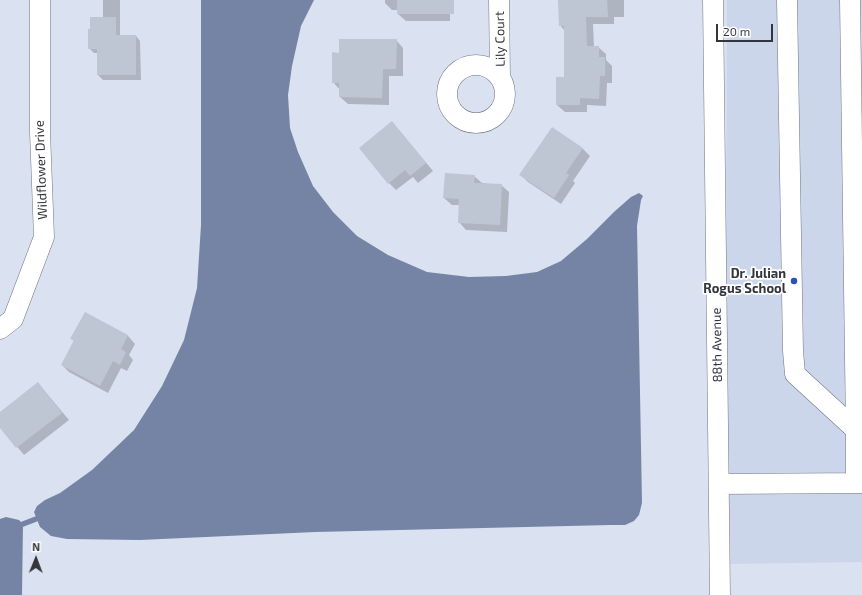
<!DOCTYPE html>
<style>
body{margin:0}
#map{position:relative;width:862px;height:595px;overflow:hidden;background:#dae1f0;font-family:"Exo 2",sans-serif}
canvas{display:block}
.north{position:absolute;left:16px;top:539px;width:40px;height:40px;-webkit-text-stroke:3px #fff;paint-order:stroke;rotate:1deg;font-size:11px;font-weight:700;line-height:16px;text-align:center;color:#34363c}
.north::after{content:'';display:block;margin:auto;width:14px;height:18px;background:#34363c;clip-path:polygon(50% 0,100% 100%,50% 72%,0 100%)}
.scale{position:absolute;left:716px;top:24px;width:57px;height:18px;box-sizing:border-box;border:2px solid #34363c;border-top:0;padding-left:5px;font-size:12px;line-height:14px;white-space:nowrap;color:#34363c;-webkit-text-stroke:3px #fff;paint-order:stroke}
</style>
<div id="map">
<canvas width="862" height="595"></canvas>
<div class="north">N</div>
<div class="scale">20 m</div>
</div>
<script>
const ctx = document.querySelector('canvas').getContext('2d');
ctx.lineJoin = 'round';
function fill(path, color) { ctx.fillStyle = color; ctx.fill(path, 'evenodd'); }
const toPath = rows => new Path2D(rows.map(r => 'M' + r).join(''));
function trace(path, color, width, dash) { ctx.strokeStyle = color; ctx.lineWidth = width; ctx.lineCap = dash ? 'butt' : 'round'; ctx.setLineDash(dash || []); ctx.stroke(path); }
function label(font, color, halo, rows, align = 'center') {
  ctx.font = font + ' "Exo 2",sans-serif'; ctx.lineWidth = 3.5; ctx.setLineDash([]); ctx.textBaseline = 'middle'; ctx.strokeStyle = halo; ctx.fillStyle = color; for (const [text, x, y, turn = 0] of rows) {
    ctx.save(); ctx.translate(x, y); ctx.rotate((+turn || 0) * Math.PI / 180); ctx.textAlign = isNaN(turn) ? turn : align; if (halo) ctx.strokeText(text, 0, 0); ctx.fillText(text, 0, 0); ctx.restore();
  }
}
fill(toPath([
 [727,0,862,0,862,562,725,564]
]), '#ccd6eb');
fill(toPath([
 [201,0,314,0,301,26,292,66,288,95,290,128,298,152,313,186,333,212,357,236,388,255,427,272,469,277,506,276,537,272,561,261,587,239,615,211,631,197,639,193,643,196,641,200,637,226,642,503,639,515,634,521,625,525,610,525,315,532,140,540,67,539,51,536,40,527,34,512,37,506,45,500,60,493,92,470,134,430,162,386,184,340,197,288,201,225],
 [6,517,19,520,23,524,22,595,0,595,0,519]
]), '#7584a4');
fill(toPath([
 [103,0,120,0,120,36,136,36,140,41,141,80,103,80,98,75,98,53,94,53,89,48,103,18],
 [385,0,450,0,450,21,406,21,398,14,398,10,392,10,385,3],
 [559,0,624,0,624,17,614,17,614,24,593,24,594,47,598,47,606,54,606,60,612,66,612,83,607,83,606,106,587,105,587,112,565,112,557,105,565,78,565,31,560,25],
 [396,40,403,48,403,76,389,76,389,105,348,104,340,97,340,90,333,82,340,54],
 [399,130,433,171,418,183,413,177,396,190,389,183],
 [582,148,590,156,573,181,575,183,561,204,528,182,521,175],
 [474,176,482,183,501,185,509,192,507,232,466,230,459,222,460,205,452,205,444,198],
 [85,313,128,336,135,344,129,355,133,360,127,371,121,368,108,393,69,372,62,365,74,341,71,338],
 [38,383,69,420,24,455,0,426,0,413]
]), '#0003');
trace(toPath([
 [23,524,36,519]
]), '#7584a4', 5.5);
fill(toPath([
 [397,0,454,0,454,14,397,14],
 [558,0,607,0,608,17,586,17,587,46,599,46,599,57,605,57,605,76,600,76,599,99,580,98,580,105,556,105,556,77,564,77,564,26,559,26],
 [90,17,116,17,116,35,136,35,136,75,97,75,97,49,88,49,88,29,90,29],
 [339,39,397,39,396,69,383,69,382,98,339,97,339,83,332,83,332,52,339,53],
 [392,121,426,163,410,176,405,170,388,184,359,148],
 [552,127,583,148,566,173,569,175,554,198,519,175],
 [445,173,475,175,474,183,502,184,500,225,458,223,459,199,443,198],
 [85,312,128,335,121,349,126,352,120,365,113,361,100,386,61,365,74,340,70,339],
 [38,382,62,413,16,448,0,428,0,412]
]), '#bec6d4');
const minor = toPath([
 [499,0,500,78],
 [713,0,720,595],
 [787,0,793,351,795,374,856,430,856,483],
 [850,0,856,430,862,430],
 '447 94a29 29 0 1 1 58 0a29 29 0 1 1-58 0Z',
 [0,329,13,319,44,237,40,132,40,0],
 [719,484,862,483]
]);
trace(minor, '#6f7683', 21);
trace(minor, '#fff', 20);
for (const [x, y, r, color] of [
 [794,281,4,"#2851bf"]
]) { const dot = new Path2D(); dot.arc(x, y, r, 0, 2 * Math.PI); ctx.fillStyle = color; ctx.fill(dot); trace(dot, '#fff', 1.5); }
label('13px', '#34363c', '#fff', [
 ["Lily Court",500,39,-91],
 ["Wildflower Drive",41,170,-92],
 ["88th Avenue",717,345,-91]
]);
label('bold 13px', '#34363c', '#fff', [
 ["Dr. Julian",786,274],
 ["Rogus School",786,289]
], 'right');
</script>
